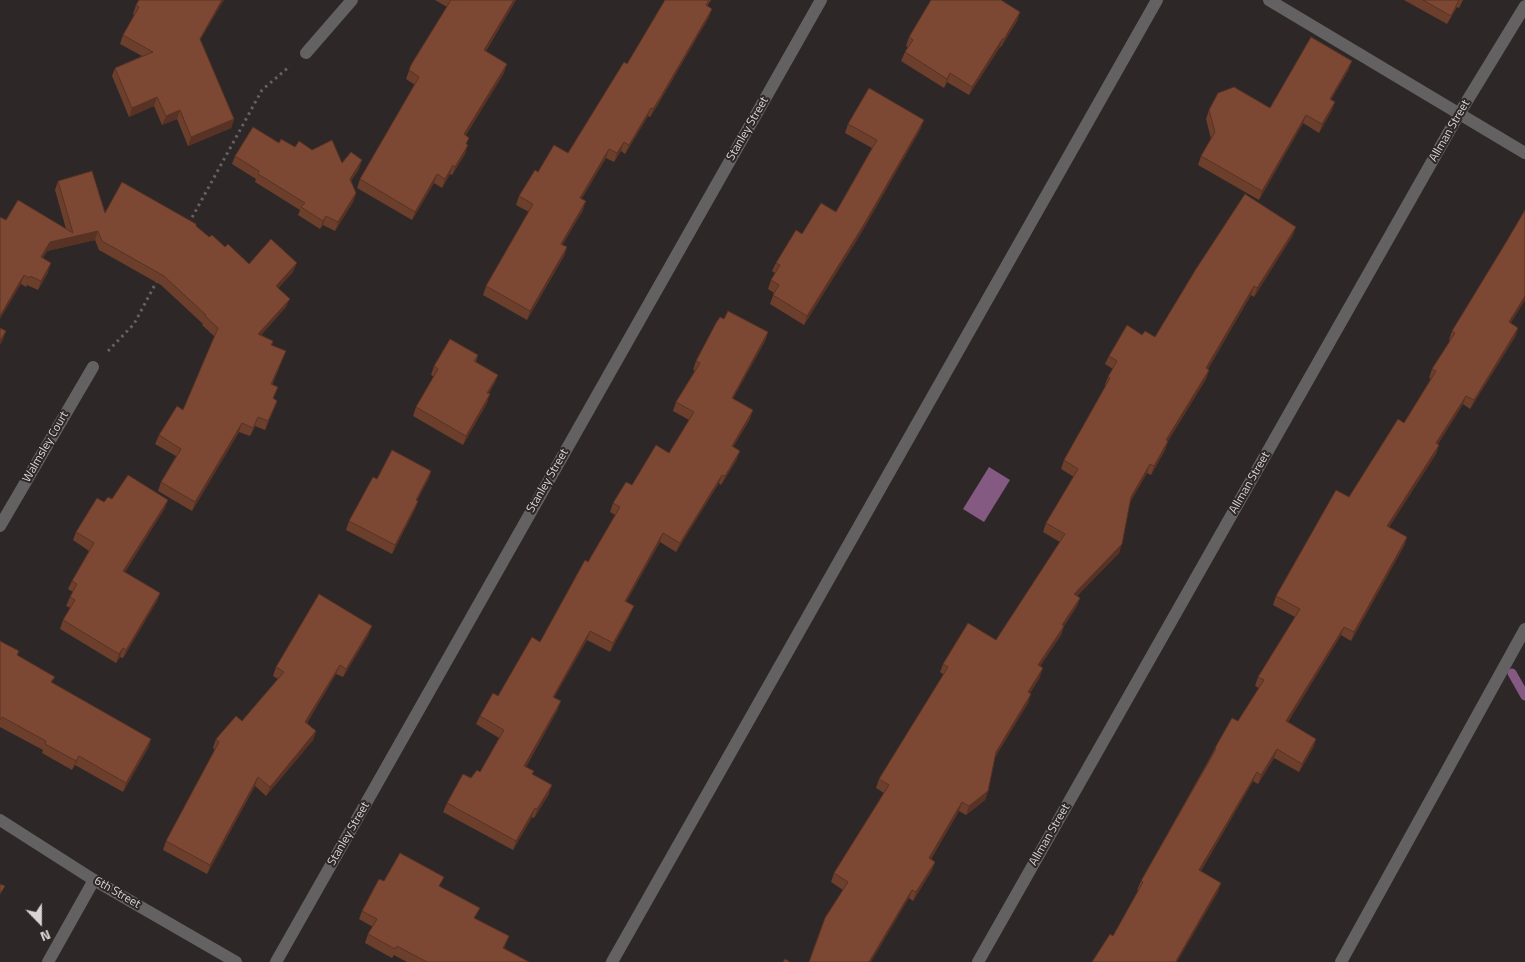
<!DOCTYPE html>
<style>
body{margin:0}
#map{position:relative;width:1525px;height:962px;overflow:hidden;background:#2e2727;font-family:"Titillium Web",sans-serif}
canvas{display:block}
.north{position:absolute;left:15px;top:897px;width:50px;height:50px;-webkit-text-stroke:4px #2e2727;paint-order:stroke;rotate:158deg;font-size:14px;font-weight:700;line-height:20px;text-align:center;color:#dad6d6}
.north::after{content:'';display:block;margin:auto;width:18px;height:22px;background:#dad6d6;clip-path:polygon(50% 0,100% 100%,50% 72%,0 100%)}
</style>
<div id="map">
<canvas width="1525" height="962"></canvas>
<div class="north">N</div>
</div>
<script>
const ctx = document.querySelector('canvas').getContext('2d');
ctx.lineJoin = 'round';
function fill(path, color) { ctx.fillStyle = color; ctx.fill(path, 'evenodd'); }
const toPath = rows => new Path2D(rows.map(r => 'M' + r).join(''));
function trace(path, color, width, dash) { ctx.strokeStyle = color; ctx.lineWidth = width; ctx.lineCap = dash ? 'butt' : 'round'; ctx.setLineDash(dash || []); ctx.stroke(path); }
function label(font, color, halo, rows, align = 'center') {
  ctx.font = font + ' "Titillium Web",sans-serif'; ctx.lineWidth = 4; ctx.setLineDash([]); ctx.textBaseline = 'middle'; ctx.strokeStyle = halo; ctx.fillStyle = color; for (const [text, x, y, turn = 0] of rows) {
    ctx.save(); ctx.translate(x, y); ctx.rotate((+turn || 0) * Math.PI / 180); ctx.textAlign = isNaN(turn) ? turn : align; if (halo) ctx.strokeText(text, 0, 0); ctx.fillText(text, 0, 0); ctx.restore();
  }
}
fill(toPath([
 [989,467,1010,480,984,522,963,509]
]), '#855a82');
trace(toPath([
 [1512,673,1525,696]
]), '#855a82', 9);
trace(toPath([
 [189,223,262,90,290,66],
 [108,351,134,324,158,279]
]), '#676161', 3, [2.5, 4]);
trace(toPath([
 [1269,0,1525,153],
 [612,962,1157,0],
 [1341,962,1525,629]
]), '#646162', 12);
trace(toPath([
 [306,53,352,0],
 [0,526,93,367],
 [48,962,94,880],
 [276,962,821,0],
 [978,962,1459,114,1525,6]
]), '#646162', 12);
trace(toPath([
 [0,820,94,880,236,962]
]), '#646162', 12);
fill(toPath([
 [435,0,516,0,486,51,504,73,466,135,467,145,465,154,452,175,450,174,442,188,434,183,412,220,357,188,360,179,415,85,406,79,411,65,447,7],
 [665,0,711,0,707,6,709,17,657,106,650,117,648,116,625,154,621,151,614,162,606,158,582,198,583,210,562,245,567,247,564,256,527,320,483,295,486,286,529,212,516,205,519,196,538,172,568,153,627,64],
 [1404,0,1463,0,1459,8,1457,7,1447,24],
 [136,5,200,41,234,119,231,128,188,146,177,119,162,125,154,106,129,117,112,76,115,68,142,56,120,44,123,35,134,15,133,14],
 [1020,12,1017,21,1001,47,1000,47,969,95,947,82,944,88,901,61,905,52,908,47,906,46,909,37],
 [1349,69,1331,99,1332,110,1319,133,1303,123,1259,200,1198,165,1201,156,1211,139,1206,119,1209,110,1270,108],
 [848,124,921,128,860,235,804,325,770,304,774,293,768,289,771,280,775,273,772,271,776,263,802,234,836,212,872,148,845,133],
 [279,143,295,147,312,150,359,169,351,181,356,193,353,202,335,231,323,225,320,229,298,215,300,210,255,182,256,179,232,164,235,156],
 [58,181,105,213,196,226,209,237,249,264,293,272,278,288,286,307,261,335,273,341,272,345,286,351,272,385,274,399,277,401,274,409,265,430,255,426,250,436,239,432,192,511,158,491,161,482,176,456,155,444,159,435,183,410,215,337,202,325,203,324,161,285,99,250,95,240,47,251,43,258,48,272,38,290,27,285,26,287,21,284,6,220,66,229,55,190],
 [1293,235,1254,297,1251,295,1208,369,1209,370,1206,379,1168,441,1165,450,1151,475,1147,473,1130,502,1119,553,1077,596,1080,598,1077,606,1064,626,1061,635,1040,666,1040,677,1030,693,1028,703,995,757,988,791,985,800,966,815,959,811,931,859,935,862,932,870,913,901,909,898,843,890,831,882,834,873,884,793,876,788,879,779,944,675,940,672,943,664,996,640,1060,542,1043,532,1046,523,1074,477,1061,469,1064,460,1106,386,1105,385,1108,377,1113,369,1105,364,1109,356,1142,335,1155,337],
 [1525,300,1510,323,1518,328,1515,337,1470,409,1463,404,1438,444,1439,445,1436,454,1389,527,1407,537,1404,546,1351,641,1341,635,1288,722,1316,739,1313,748,1299,772,1274,758,1258,784,1253,781,1201,871,1218,892,1113,936,1139,890,1137,890,1141,881,1211,756,1215,748,1238,721,1259,688,1255,686,1258,677,1295,617,1273,605,1276,596,1404,423,1431,379,1429,378,1432,369,1450,341,1449,340,1452,331],
 [724,319,768,332,765,341,733,398,750,419,733,447,737,459,721,485,719,483,676,552,660,542,626,602,630,615,610,652,587,640,554,697,558,709,526,767,549,794,534,818,532,817,513,850,443,812,447,803,471,778,480,772,499,738,476,724,480,716,498,696,540,642,588,562,615,515,610,512,613,503,632,485,669,453,689,420,673,411,676,402,695,371,693,370,696,361],
 [478,355,476,362,498,375,494,384,489,393,487,403,463,445,413,416,416,407,434,377,431,375,434,366],
 [431,471,428,480,417,500,418,501,415,509,392,554,346,530,349,521,377,479],
 [112,499,165,508,125,572,160,593,157,601,123,658,120,657,116,663,60,629,63,620,71,608,66,606,70,597,73,592,68,589,72,581,89,551,73,540,76,532,104,502],
 [369,634,343,677,336,674,307,723,316,731,313,740,266,796,255,786,207,874,163,850,166,841,215,750,213,748,216,739,242,721,278,679,273,676,276,667],
 [0,641,17,655,52,683,151,739,148,748,123,792,75,765,72,770,42,753,43,750,0,727],
 [384,881,440,887,476,919,509,936,504,948,529,962,407,962,394,955,392,958,365,943,368,934,373,927,359,919,362,911]
]), '#6c3e2c');
fill(toPath([
 [222,0,224,0,196,47,200,39],
 [514,0,516,0,481,58,484,50],
 [712,9,709,17,650,117,653,109],
 [1020,12,1017,21,1001,47,1004,39],
 [1003,38,1000,47,969,95,972,87],
 [1352,61,1349,69,1327,107,1330,99],
 [507,64,504,73,461,143,464,134],
 [950,73,947,82,944,88,947,79],
 [157,97,154,106,129,117,132,108],
 [1335,102,1332,110,1319,133,1322,124],
 [651,108,648,116,625,154,629,145],
 [180,110,177,119,162,125,166,116],
 [1306,115,1303,123,1259,200,1262,191],
 [234,119,231,128,188,146,191,137],
 [924,120,921,128,860,235,804,325,807,316],
 [624,142,621,151,614,162,617,153],
 [468,145,465,154,452,175,455,167],
 [609,149,606,158,577,206,580,198],
 [362,160,359,169,346,188,350,179],
 [453,165,450,174,442,188,445,179],
 [437,174,434,183,412,220,415,212],
 [356,193,353,202,335,231,338,222],
 [586,201,583,210,558,253,561,244],
 [326,216,323,225,320,229,323,221],
 [1296,227,1293,235,1254,297,1257,288],
 [98,231,95,240,47,251,38,266,41,257,50,242],
 [567,247,564,256,527,320,530,311],
 [51,263,48,272,38,290,41,281],
 [297,263,293,272,272,295,276,286],
 [24,275,21,284,0,319,0,316],
 [1254,286,1251,295,1203,377,1206,368],
 [1525,296,1525,300,1506,331,1509,322],
 [290,299,286,307,254,343,258,334],
 [1518,328,1515,337,1470,409,1474,400],
 [6,331,3,340,0,345,0,341],
 [768,332,765,341,729,406,732,398],
 [1209,370,1206,379,1163,449,1166,440],
 [498,375,494,384,484,401,487,393],
 [490,394,487,403,463,445,466,436],
 [1466,396,1463,404,1433,452,1436,443],
 [277,401,274,409,265,430,268,421],
 [753,410,750,419,729,454,732,446],
 [242,423,239,432,192,511,195,502],
 [1168,441,1165,450,1151,475,1154,466],
 [1439,445,1436,454,1384,535,1387,526],
 [740,451,737,459,721,485,725,476],
 [1150,464,1147,473,1128,506,1131,497],
 [431,471,428,480,413,508,416,500],
 [722,475,719,483,676,552,680,543],
 [168,500,165,508,120,580,123,571],
 [418,501,415,509,392,554,395,545],
 [663,533,660,542,621,610,625,601],
 [1407,537,1404,546,1351,641,1354,632],
 [1122,544,1119,553,1071,602,1074,594],
 [160,593,157,601,123,658,126,650],
 [1080,598,1077,606,1059,634,1062,625],
 [634,606,630,615,610,652,613,643],
 [372,626,369,634,343,677,346,669],
 [1064,626,1061,635,1035,674,1038,665],
 [1344,627,1341,635,1283,730,1286,721],
 [590,631,587,640,550,705,553,697],
 [123,648,120,657,116,663,119,654],
 [340,665,336,674,302,731,305,722],
 [1043,668,1040,677,1025,701,1028,692],
 [1031,694,1028,703,993,761,996,752],
 [561,701,558,709,521,775,524,766],
 [316,731,313,740,266,796,270,787],
 [151,739,148,748,123,792,126,783],
 [1316,739,1313,748,1299,772,1302,764],
 [1277,749,1274,758,1258,784,1261,775],
 [79,756,75,765,72,770,76,761],
 [1257,772,1253,781,1196,879,1199,870],
 [258,777,255,786,207,874,210,865],
 [552,785,549,794,534,818,537,809],
 [988,791,985,800,966,815,969,806],
 [962,802,959,811,926,866,929,858],
 [535,808,532,817,513,850,516,841],
 [935,862,932,870,913,901,916,892],
 [1221,883,1218,892,1177,962,1175,962],
 [912,890,909,898,871,962,869,962]
]), '#583224');
const building = toPath([
 [139,0,222,0,200,39,234,119,191,137,180,110,166,116,157,97,132,108,115,68,153,52,123,35,139,7,136,5,139,0],
 [451,0,514,0,484,50,507,64,464,134,469,138,466,144,468,145,455,167,453,165,445,179,437,174,415,212,360,179,419,77,409,70,411,65,451,0],
 [665,0,709,0,706,5,712,9,660,98,653,109,651,108,629,145,624,142,617,153,609,149,580,198,586,201,561,244,567,247,530,311,486,286,533,204,519,196,535,170,538,172,554,145,568,153,624,62,627,64,665,0],
 [931,0,1001,0,1020,12,1004,39,1003,38,972,87,950,73,947,79,905,52,913,40,909,37,931,0],
 [1423,0,1459,0,1451,16,1423,0],
 [1311,37,1352,61,1330,99,1335,102,1322,124,1306,115,1262,191,1201,156,1215,132,1209,110,1218,93,1234,87,1270,108,1311,37],
 [869,88,924,120,863,226,807,316,773,295,779,285,771,280,780,265,776,263,796,230,802,234,821,203,836,212,877,140,848,124,869,88],
 [253,127,279,143,281,139,295,147,299,141,312,150,332,140,342,163,351,152,362,160,350,179,356,193,338,222,326,216,323,221,301,207,305,203,258,174,259,171,235,156,253,127],
 [92,171,105,213,122,182,196,224,196,226,209,237,212,235,225,247,228,244,249,264,271,239,297,263,276,286,290,299,258,334,273,341,271,345,286,351,271,384,278,387,273,398,277,401,268,421,258,417,253,428,242,423,195,502,161,482,181,449,159,435,177,406,183,410,218,328,205,316,206,315,164,276,102,241,98,231,50,242,41,257,51,263,41,281,30,276,29,278,24,275,0,316,0,217,6,220,18,200,73,233,58,181,92,171],
 [1245,194,1296,227,1257,288,1254,286,1206,368,1209,370,1166,440,1168,441,1154,466,1150,464,1131,497,1122,544,1074,594,1080,598,1062,625,1064,626,1038,665,1043,668,1028,692,1031,694,996,752,988,791,969,806,962,802,929,858,935,862,916,892,912,890,869,962,809,962,825,918,848,882,834,873,889,785,879,779,948,667,943,664,968,623,996,640,1065,534,1046,523,1078,469,1064,460,1110,378,1108,377,1117,361,1109,356,1127,325,1142,335,1145,331,1155,337,1196,269,1245,194],
 [1525,210,1525,296,1509,322,1518,328,1474,400,1466,396,1436,443,1439,445,1387,526,1407,537,1354,632,1344,627,1286,721,1316,739,1302,764,1277,749,1261,775,1257,772,1199,870,1221,883,1176,961,1176,962,1092,962,1110,934,1113,936,1143,882,1141,881,1216,749,1215,748,1232,718,1238,721,1264,680,1258,677,1300,609,1276,596,1336,490,1349,497,1398,419,1404,423,1436,371,1432,369,1455,333,1452,331,1505,244,1525,210],
 [728,311,768,332,732,398,753,410,732,446,740,451,725,476,722,475,680,543,663,533,625,601,634,606,613,643,590,631,553,697,561,701,524,766,534,771,532,774,552,785,537,809,535,808,516,841,447,803,463,774,471,778,477,770,480,772,504,730,480,716,493,693,498,696,532,637,540,642,585,560,588,562,620,507,613,503,626,482,632,485,656,445,669,453,694,412,676,402,700,363,696,361,716,323,720,317,724,319,728,311],
 [0,328,6,331,0,341,0,328],
 [450,339,478,355,474,361,498,375,487,393,490,394,466,436,416,407,438,369,434,366,450,339],
 [392,450,431,471,416,500,418,501,395,545,349,521,373,477,377,479,392,450],
 [128,475,168,500,123,571,160,593,126,650,123,648,119,654,63,620,75,600,70,597,77,584,72,581,94,543,76,532,97,498,104,502,108,497,112,499,128,475],
 [319,594,372,626,346,669,340,665,305,722,316,731,270,787,258,777,210,865,166,841,219,742,216,739,236,716,242,721,284,672,276,667,319,594],
 [0,641,19,651,17,655,55,677,51,682,151,739,126,783,79,756,76,761,45,744,46,741,2,717,0,720,0,641],
 [400,853,444,877,439,886,480,908,474,918,509,936,503,948,529,962,427,962,397,946,395,949,368,934,377,919,362,911,379,879,384,881,400,853],
 [0,884,5,886,0,894,0,884],
 [785,959,790,962,783,962,785,959]
]);
fill(building, '#7d4833');
trace(building, '#583224', 1);
label('12px', '#dad6d6', '#2e2727', [
 ["Stanley Street",748,129,-60],
 ["Allman Street",1450,131,-60],
 ["Walmsley Court",46,447,-60],
 ["Stanley Street",548,481,-60],
 ["Allman Street",1250,483,-60],
 ["Stanley Street",349,834,-60],
 ["Allman Street",1050,835,-60],
 ["6th Street",117,893,30]
]);
</script>
